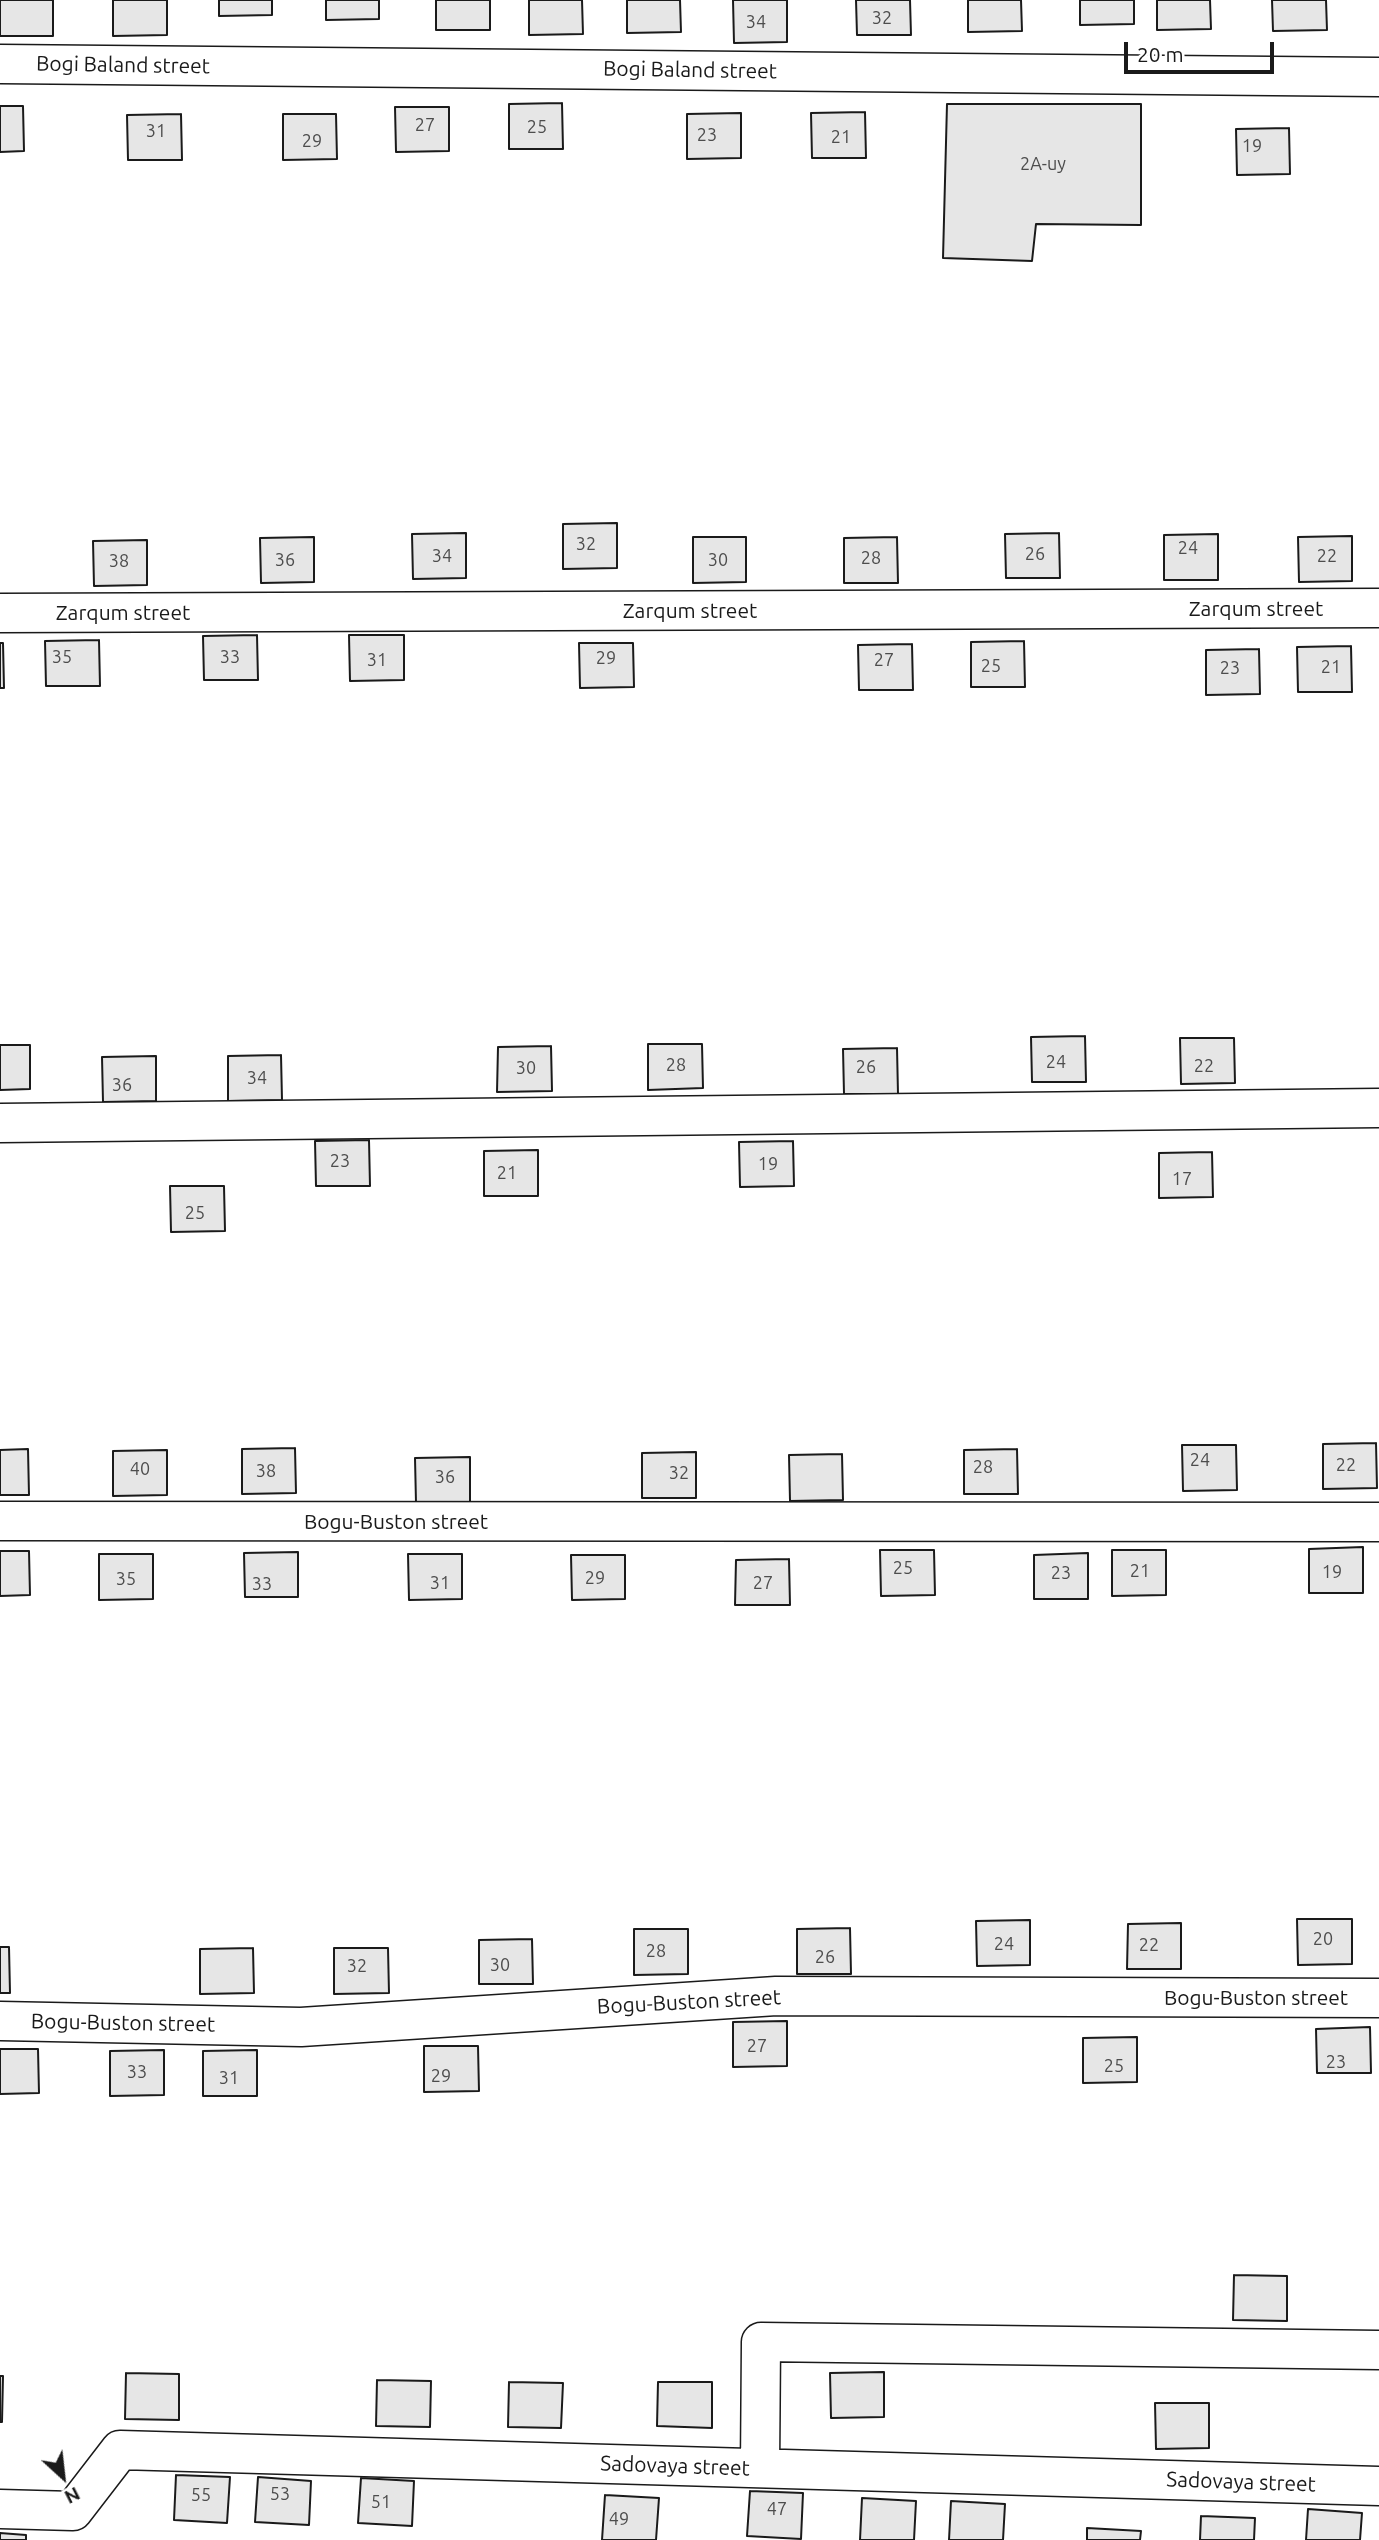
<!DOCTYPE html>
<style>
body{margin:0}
#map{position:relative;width:1379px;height:2540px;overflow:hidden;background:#fff;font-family:Ubuntu,sans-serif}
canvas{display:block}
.north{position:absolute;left:28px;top:2442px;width:70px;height:70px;-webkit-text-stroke:5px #fff;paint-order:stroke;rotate:153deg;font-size:19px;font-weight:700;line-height:28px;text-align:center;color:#1a1a1a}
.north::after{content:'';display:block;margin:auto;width:24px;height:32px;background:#1a1a1a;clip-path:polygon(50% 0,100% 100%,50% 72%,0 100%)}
.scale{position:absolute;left:1124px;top:42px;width:150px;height:32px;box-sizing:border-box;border:4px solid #1a1a1a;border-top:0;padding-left:9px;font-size:21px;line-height:24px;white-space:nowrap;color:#1a1a1a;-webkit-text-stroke:5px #fff;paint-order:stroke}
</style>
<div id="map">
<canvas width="1379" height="2540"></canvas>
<div class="north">N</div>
<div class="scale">20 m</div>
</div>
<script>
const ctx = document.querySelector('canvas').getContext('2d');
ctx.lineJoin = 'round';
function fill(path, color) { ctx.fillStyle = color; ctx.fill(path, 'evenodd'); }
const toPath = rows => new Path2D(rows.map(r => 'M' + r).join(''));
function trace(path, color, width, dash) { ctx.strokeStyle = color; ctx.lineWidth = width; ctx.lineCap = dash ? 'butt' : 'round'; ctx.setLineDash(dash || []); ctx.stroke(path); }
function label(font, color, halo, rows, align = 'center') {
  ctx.font = font + ' Ubuntu,sans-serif'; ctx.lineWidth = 5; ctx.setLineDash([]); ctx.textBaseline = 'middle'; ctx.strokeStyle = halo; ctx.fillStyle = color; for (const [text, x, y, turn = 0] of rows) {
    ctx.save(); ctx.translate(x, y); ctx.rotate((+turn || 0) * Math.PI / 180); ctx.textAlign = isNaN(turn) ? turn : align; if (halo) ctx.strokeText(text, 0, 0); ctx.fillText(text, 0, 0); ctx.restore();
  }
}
const building = toPath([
 [0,0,53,0,53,36,0,36,0,0],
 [113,0,167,0,167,35,113,36,113,0],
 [219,0,272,0,272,15,219,16,219,0],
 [326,0,379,0,379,19,326,20,326,0],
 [436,0,490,0,490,30,436,30,436,0],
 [529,0,582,0,583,34,529,35,529,0],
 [627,0,680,0,681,32,627,33,627,0],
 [733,0,787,0,787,42,734,43,733,0],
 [856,0,910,0,911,35,857,35,856,0],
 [968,0,1021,0,1022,31,968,32,968,0],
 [1080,0,1134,0,1134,24,1080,25,1080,0],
 [1157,0,1210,0,1211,29,1157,30,1157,0],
 [1272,0,1326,0,1327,30,1273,31,1272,0],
 [562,103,563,149,509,149,509,104,562,103],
 [947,104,1141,104,1141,225,1036,224,1032,261,943,258,947,104],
 [0,106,23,106,24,151,0,152,0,106],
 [395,107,449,107,449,151,396,152,395,107],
 [865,112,866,158,812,158,811,113,865,112],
 [741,113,741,158,687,159,687,114,741,113],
 [181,114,182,160,128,160,127,115,181,114],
 [283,114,336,114,337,159,283,160,283,114],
 [1289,128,1290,174,1237,175,1236,129,1289,128],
 [617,523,617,568,563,569,563,524,617,523],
 [466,533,466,578,413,579,412,534,466,533],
 [1059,533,1060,578,1006,578,1005,534,1059,533],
 [1218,534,1218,580,1164,580,1164,535,1218,534],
 [1352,536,1352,581,1299,582,1298,537,1352,536],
 [314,537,314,582,261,583,260,538,314,537],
 [693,537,746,537,746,582,693,583,693,537],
 [897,537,898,583,844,583,844,538,897,537],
 [147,540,147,585,94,586,93,541,147,540],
 [257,635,258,680,204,680,203,636,257,635],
 [349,635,404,635,404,680,350,681,349,635],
 [99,640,100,686,46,686,45,641,99,640],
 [1024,641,1025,687,971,687,971,642,1024,641],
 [0,643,3,643,4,688,0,688,0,643],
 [579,643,633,643,634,687,580,688,579,643],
 [912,644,913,690,859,690,858,645,912,644],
 [1351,646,1352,692,1298,692,1297,647,1351,646],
 [1259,649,1260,694,1206,695,1206,650,1259,649],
 [1085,1036,1086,1082,1032,1082,1031,1037,1085,1036],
 [1180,1038,1234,1038,1235,1083,1181,1084,1180,1038],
 [648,1044,702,1044,703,1088,648,1090,648,1044],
 [0,1045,30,1045,30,1089,0,1090,0,1045],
 [551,1046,552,1091,497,1092,498,1047,551,1046],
 [897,1048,898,1094,844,1094,843,1049,897,1048],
 [281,1055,282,1100,228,1101,228,1056,281,1055],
 [156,1056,156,1101,103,1102,102,1057,156,1056],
 [369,1140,370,1186,316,1186,315,1141,369,1140],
 [793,1141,794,1186,740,1187,739,1142,793,1141],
 [538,1150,538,1196,484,1196,484,1151,538,1150],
 [1212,1152,1213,1197,1159,1198,1159,1153,1212,1152],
 [170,1186,224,1186,225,1231,171,1232,170,1186],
 [1376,1443,1377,1488,1323,1489,1323,1444,1376,1443],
 [1182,1445,1236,1445,1237,1490,1183,1491,1182,1445],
 [295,1448,296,1493,242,1494,242,1449,295,1448],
 [28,1449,29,1495,0,1495,0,1450,28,1449],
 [1017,1449,1018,1494,964,1494,964,1450,1017,1449],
 [167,1450,167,1495,113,1496,113,1451,167,1450],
 [696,1452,696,1498,642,1498,642,1453,696,1452],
 [842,1454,843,1500,790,1501,789,1455,842,1454],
 [470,1457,470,1502,416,1503,415,1458,470,1457],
 [1363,1547,1363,1593,1309,1593,1309,1549,1363,1547],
 [880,1550,934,1550,935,1595,881,1596,880,1550],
 [1112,1550,1166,1550,1166,1595,1112,1596,1112,1550],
 [0,1551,29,1551,30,1595,0,1596,0,1551],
 [298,1552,298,1597,245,1597,244,1553,298,1552],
 [1088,1553,1088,1599,1034,1599,1034,1555,1088,1553],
 [99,1554,153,1554,153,1599,99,1600,99,1554],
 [408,1554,462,1554,462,1599,409,1600,408,1554],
 [571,1555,625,1555,625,1599,572,1600,571,1555],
 [789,1559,790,1605,735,1605,736,1560,789,1559],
 [1297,1919,1352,1919,1352,1964,1298,1965,1297,1919],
 [1030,1920,1030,1965,977,1966,976,1921,1030,1920],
 [1181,1923,1181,1969,1127,1969,1128,1924,1181,1923],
 [850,1928,851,1974,797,1974,797,1929,850,1928],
 [634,1929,688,1929,688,1974,634,1975,634,1929],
 [532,1939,533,1984,479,1984,479,1940,532,1939],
 [0,1947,9,1947,10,1993,0,1993,0,1947],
 [253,1948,254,1993,200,1994,200,1949,253,1948],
 [334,1948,388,1948,389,1993,334,1994,334,1948],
 [787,2021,787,2066,733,2067,733,2022,787,2021],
 [1370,2027,1371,2073,1317,2073,1316,2029,1370,2027],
 [1137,2037,1137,2082,1083,2083,1083,2038,1137,2037],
 [424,2046,478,2046,479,2091,424,2092,424,2046],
 [0,2049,38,2049,39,2093,0,2094,0,2049],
 [164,2050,164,2095,110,2096,110,2051,164,2050],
 [257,2050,257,2096,203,2096,203,2051,257,2050],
 [1234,2275,1287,2276,1287,2321,1233,2320,1234,2275],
 [884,2372,884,2417,831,2418,830,2373,884,2372],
 [126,2373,179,2374,179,2420,125,2419,126,2373],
 [0,2376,3,2376,2,2422,0,2422,0,2376],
 [377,2380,431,2381,430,2427,376,2426,377,2380],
 [509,2382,563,2383,561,2428,508,2427,509,2382],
 [658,2382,712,2382,712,2428,657,2426,658,2382],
 [1155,2403,1209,2403,1209,2448,1156,2449,1155,2403],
 [176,2475,230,2477,227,2523,174,2520,176,2475],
 [258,2477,311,2481,309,2525,255,2522,258,2477],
 [361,2478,414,2481,412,2526,358,2523,361,2478],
 [750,2491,803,2493,801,2539,747,2536,750,2491],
 [605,2495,659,2498,656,2540,602,2540,605,2495],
 [862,2498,916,2501,914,2540,860,2540,862,2498],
 [951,2501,1005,2504,1003,2540,949,2540,951,2501],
 [1308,2509,1362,2513,1360,2540,1306,2540,1308,2509],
 [1201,2516,1255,2518,1254,2540,1200,2540,1201,2516],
 [1087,2528,1141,2531,1140,2540,1087,2540,1087,2528],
 [0,2533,26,2535,26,2540,0,2540,0,2533]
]);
fill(building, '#e6e6e6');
trace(building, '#1a1a1a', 2);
const minor = toPath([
 [0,64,1379,77],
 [0,613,1379,608],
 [0,1123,1379,1108],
 [0,1521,1379,1522],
 [0,2021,301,2027,776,1996,1379,1998],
 [760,2468,761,2342,1379,2350],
 [0,2509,73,2511,120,2450,1379,2486]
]);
trace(minor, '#1a1a1a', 41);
trace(minor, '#fff', 38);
label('18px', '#4d4d4d', null, [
 ["32",882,18],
 ["34",756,22],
 ["27",425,125],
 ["25",537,127],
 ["31",156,131],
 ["23",707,135],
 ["21",841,137],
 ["29",312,141],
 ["19",1252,146],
 ["2A-uy",1043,164],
 ["32",586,544],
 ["24",1188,548],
 ["26",1035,554],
 ["34",442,556],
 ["22",1327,556],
 ["28",871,558],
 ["36",285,560],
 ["30",718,560],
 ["38",119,561],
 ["35",62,657],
 ["33",230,657],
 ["29",606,658],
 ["31",377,660],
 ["27",884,660],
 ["25",991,666],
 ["21",1331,667],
 ["23",1230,668],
 ["24",1056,1062],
 ["28",676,1065],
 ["22",1204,1066],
 ["26",866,1067],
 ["30",526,1068],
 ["34",257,1078],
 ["36",122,1085],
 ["23",340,1161],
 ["19",768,1164],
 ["21",507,1173],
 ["17",1182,1179],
 ["25",195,1213],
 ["24",1200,1460],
 ["22",1346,1465],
 ["28",983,1467],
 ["40",140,1469],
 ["38",266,1471],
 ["32",679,1473],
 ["36",445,1477],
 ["25",903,1568],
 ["21",1140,1571],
 ["19",1332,1572],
 ["23",1061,1573],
 ["29",595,1578],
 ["35",126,1579],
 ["31",440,1583],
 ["27",763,1583],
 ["33",262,1584],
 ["20",1323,1939],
 ["24",1004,1944],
 ["22",1149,1945],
 ["28",656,1951],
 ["26",825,1957],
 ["30",500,1965],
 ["32",357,1966],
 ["27",757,2046],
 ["23",1336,2062],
 ["25",1114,2066],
 ["33",137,2072],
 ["29",441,2076],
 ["31",229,2078],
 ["53",280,2494],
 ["55",201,2495],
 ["51",381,2502],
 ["47",777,2509],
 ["49",619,2519]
]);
label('21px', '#1a1a1a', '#fff', [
 ["Bogi Baland street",123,65,1],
 ["Bogi Baland street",690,70,1],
 ["Zarqum street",1256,609],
 ["Zarqum street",690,611],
 ["Zarqum street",123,613],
 ["Bogu-Buston street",396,1522],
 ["Bogu-Buston street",1256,1998],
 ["Bogu-Buston street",689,2002,-3],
 ["Bogu-Buston street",123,2023,1],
 ["Sadovaya street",675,2466,2],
 ["Sadovaya street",1241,2482,2]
]);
</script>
